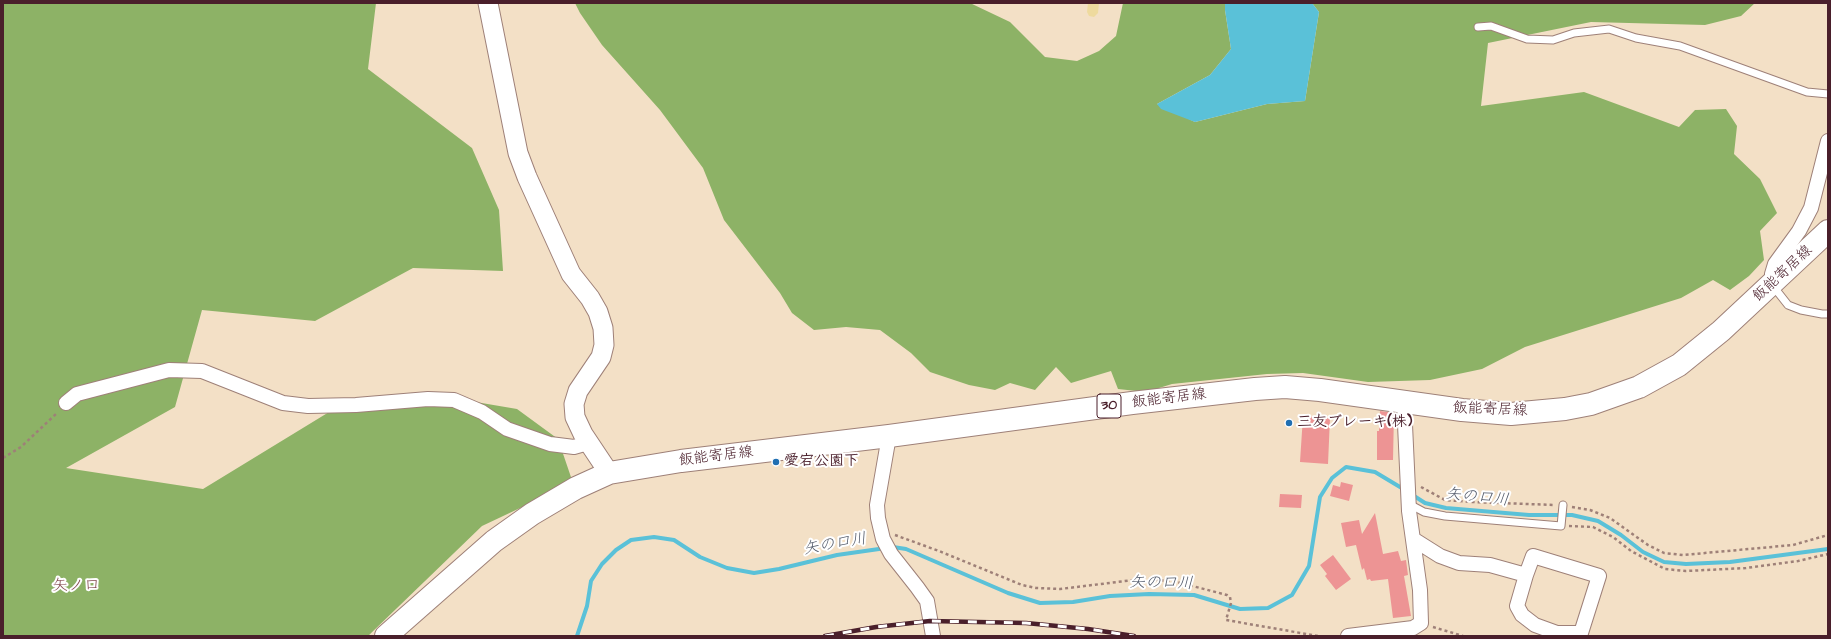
<!DOCTYPE html>
<meta charset="utf-8">
<style>
body{margin:0}
#map{position:relative;width:1831px;height:639px;overflow:hidden;background:#f3e0c6;font-family:"Architects Daughter",sans-serif}
canvas{display:block}
.frame{position:absolute;inset:0;border:4px solid #4a1f2b;pointer-events:none}
</style>
<div id="map">
<canvas width="1831" height="639"></canvas>
<div class="frame"></div>
</div>
<script>
const ctx = document.querySelector('canvas').getContext('2d');
ctx.lineJoin = 'round';
function fill(path, color) { ctx.fillStyle = color; ctx.fill(path, 'evenodd'); }
const toPath = rows => new Path2D(rows.map(r => 'M' + r).join(''));
function trace(path, color, width, dash) { ctx.strokeStyle = color; ctx.lineWidth = width; ctx.lineCap = dash ? 'butt' : 'round'; ctx.setLineDash(dash || []); ctx.stroke(path); }
function label(font, color, halo, rows, align = 'center') {
  ctx.font = font + ' "Architects Daughter","Klee One",sans-serif'; ctx.lineWidth = 4; ctx.setLineDash([]); ctx.textBaseline = 'middle'; ctx.strokeStyle = halo; ctx.fillStyle = color; for (const [text, x, y, turn = 0] of rows) {
    ctx.save(); ctx.translate(x, y); ctx.rotate((+turn || 0) * Math.PI / 180); ctx.textAlign = isNaN(turn) ? turn : align; if (halo) ctx.strokeText(text, 0, 0); ctx.fillText(text, 0, 0); ctx.restore();
  }
}
fill(toPath([
 [3,3,376,3,368,69,472,148,499,210,503,271,413,268,315,321,202,310,175,407,66,468,203,489,334,409,464,400,517,409,558,439,573,483,482,526,368,636,3,636],
 [575,3,970,3,1010,22,1045,57,1077,61,1099,51,1116,36,1123,3,1225,3,1225,10,1231,49,1210,75,1157,104,1195,122,1267,104,1305,101,1319,12,1312,3,1755,3,1741,16,1705,25,1591,22,1488,43,1481,106,1584,92,1679,127,1695,110,1726,109,1737,126,1734,154,1760,179,1777,213,1760,231,1764,260,1749,276,1730,290,1713,280,1681,298,1525,347,1482,369,1430,380,1368,382,1303,373,1267,374,1172,384,1146,392,1118,389,1111,371,1071,383,1056,367,1035,390,1010,383,995,390,969,385,930,372,911,353,880,330,846,327,814,330,792,313,780,293,724,220,703,168,660,110,602,45,580,13]
]), '#8db266');
fill(toPath([
 [1088,3,1099,3,1098,13,1094,17,1089,16,1087,12]
]), '#eeda9e');
fill(toPath([
 [1225,3,1312,3,1319,12,1305,101,1267,104,1195,122,1161,109,1157,104,1210,75,1231,49,1225,10]
]), '#5ac1d8');
trace(toPath([
 [1411,494,1425,503,1446,508,1529,515,1572,515,1598,521,1621,535,1643,552,1664,562,1686,564,1730,562,1828,549],
 [577,636,587,606,591,581,602,564,616,550,631,540,654,537,674,540,700,557,727,568,754,573,779,569,837,555,893,547,906,549,1008,593,1040,603,1073,602,1110,596,1149,594,1194,595,1240,609,1268,608,1292,595,1309,566,1320,497,1332,478,1346,467,1375,472,1405,490]
]), '#5ac1d8', 4);
fill(toPath([
 [1380,411,1394,413,1393,460,1377,460,1377,431,1379,431],
 [1303,416,1330,418,1328,464,1300,462],
 [1341,482,1353,485,1349,501,1330,496,1333,485,1340,487],
 [1280,494,1302,495,1301,508,1279,507],
 [1375,513,1383,554,1398,551,1401,561,1406,560,1408,575,1404,576,1411,616,1393,618,1388,579,1371,581,1370,579,1367,580,1364,568,1362,570,1356,545,1346,547,1341,523,1359,520,1362,534],
 [1333,555,1351,579,1336,590,1325,576,1327,574,1320,565]
]), '#ed9494');
const lane = toPath([
 [1478,27,1491,26,1527,39,1553,40,1574,33,1609,29,1636,38,1680,46,1807,92,1828,94],
 [1773,286,1788,305,1801,310,1822,314,1828,314],
 [1409,504,1424,512,1445,516,1561,526,1563,505]
]);
const street = toPath([
 [1772,283,1772,274,1775,264,1799,231,1811,208,1828,141],
 [66,403,77,394,169,370,202,371,283,403,308,406,356,405,428,399,454,400,482,412,507,429,550,444,574,447,588,443],
 [889,436,877,505,878,518,883,539,891,554,917,587,927,601,933,636],
 [1413,539,1440,556,1459,563,1490,565,1526,575,1533,556,1599,576,1581,633,1557,633,1535,625,1522,615,1517,606,1526,575],
 [1348,636,1413,628,1421,623,1420,590,1409,511,1404,403]
]);
const secondary = toPath([
 [488,3,518,153,527,177,571,274,590,298,598,312,603,328,604,345,601,357,578,391,574,404,575,417,583,434,609,473]
]);
const primary = toPath([
 [386,636,494,541,532,514,576,488,609,473,681,461,889,436,1132,403,1255,389,1285,387,1320,390,1462,410,1511,414,1565,409,1591,404,1639,387,1679,365,1721,331,1828,231]
]);
trace(lane, '#9e8078', 9);
trace(street, '#9e8078', 16);
trace(secondary, '#9e8078', 21);
trace(primary, '#9e8078', 24);
trace(toPath([
 [3,458,21,447,57,413],
 [1421,487,1445,500,1472,502,1555,505],
 [1572,507,1590,510,1610,518,1648,545,1664,553,1683,555,1793,545,1828,535],
 [1569,526,1593,527,1613,537,1631,551,1665,569,1686,571,1746,568,1798,561,1828,554],
 [895,535,939,551,1022,585,1036,588,1060,589,1142,579,1173,581,1227,595,1230,597,1231,603,1226,620,1318,636],
 [1433,627,1463,636]
]), '#9e8078', 2.5, [3, 3]);
trace(lane, '#fff', 7);
trace(street, '#fff', 14);
trace(secondary, '#fff', 19);
trace(primary, '#fff', 22);
const rail = toPath([
 [825,636,876,627,930,621,1026,623,1088,629,1134,636]
]);
trace(rail, '#4a1f2b', 4.5);
trace(rail, '#fff', 3, [9]);
for (const [x, y, r, color] of [
 [1289,423,4,"#1f6fb2"],
 [776,462,4,"#1f6fb2"]
]) { const dot = new Path2D(); dot.arc(x, y, r, 0, 2 * Math.PI); ctx.fillStyle = color; ctx.fill(dot); trace(dot, '#fff', 1.5); }
for (const [x, y, w] of [
 [1109,406,24]
]) { const box = new Path2D(); box.roundRect(x - w / 2, y - 12, w, 24, 3); ctx.fillStyle = '#fff'; ctx.fill(box); trace(box, '#4a1f2b', 1); }
label('bold 14px', '#4a1f2b', null, [
 ["30",1109,406]
]);
label('15px', '#4a1f2b', '#fff', [
 ["飯能寄居線",1783,274,-43],
 ["飯能寄居線",1169,399,-7],
 ["飯能寄居線",1490,410,2],
 ["飯能寄居線",716,457,-7]
]);
label('bold 15px', '#4a1f2b', '#fff', [
 ["三友ブレーキ(株)",1297,423],
 ["愛宕公園下",784,462]
], 'left');
label('italic 16px', '#505868', '#fff', [
 ["矢の口川",1477,498,6],
 ["矢の口川",835,545,-10],
 ["矢の口川",1161,584,1]
]);
label('16px', '#834850', '#fff', [
 ["矢ノ口",76,587]
]);
</script>
